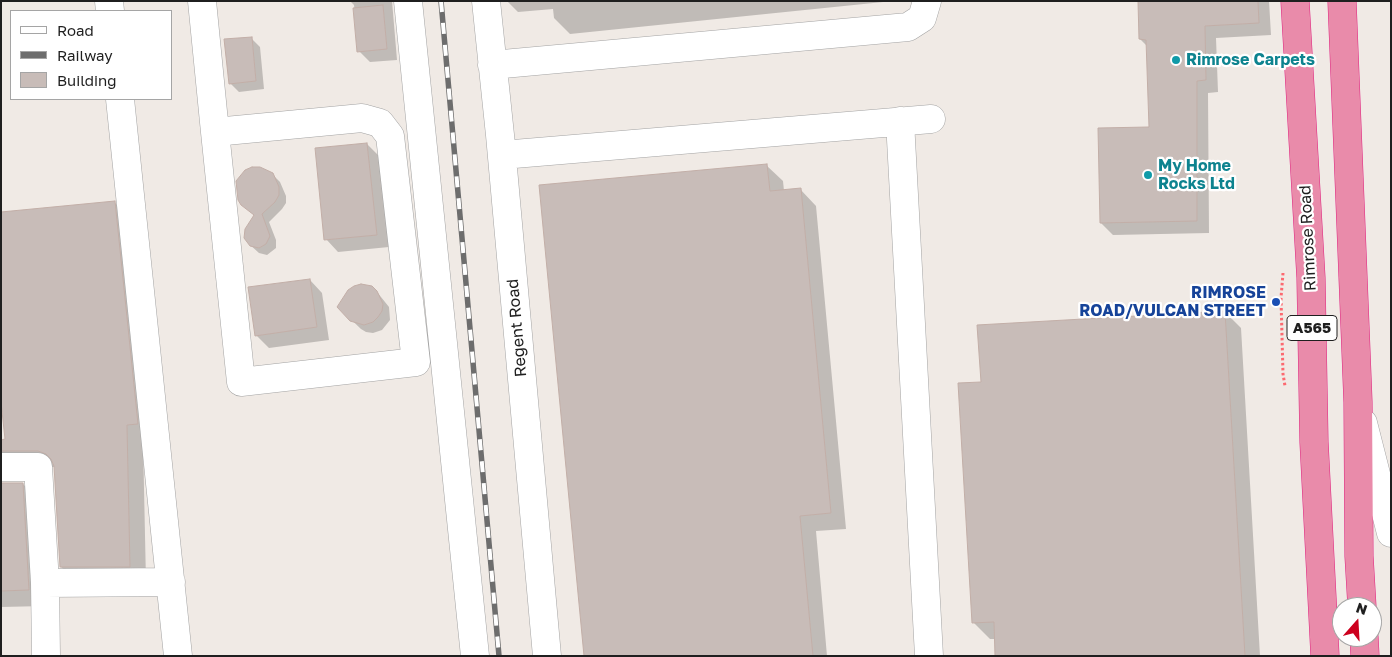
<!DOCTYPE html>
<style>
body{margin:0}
#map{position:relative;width:1392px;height:657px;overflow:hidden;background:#f0eae5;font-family:"Golos Text",sans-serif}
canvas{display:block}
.frame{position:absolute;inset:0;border:2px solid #1f1f1f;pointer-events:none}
.legend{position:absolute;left:10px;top:10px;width:162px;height:90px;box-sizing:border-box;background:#fff;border:1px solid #a5a5a5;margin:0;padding:6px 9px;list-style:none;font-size:15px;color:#1f1f1f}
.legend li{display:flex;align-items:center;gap:10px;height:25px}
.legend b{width:25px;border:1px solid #a5a5a5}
.north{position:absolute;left:1332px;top:597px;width:50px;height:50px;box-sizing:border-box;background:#fff;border:1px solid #a5a5a5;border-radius:50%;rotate:19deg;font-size:14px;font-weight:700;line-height:20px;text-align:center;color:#1f1f1f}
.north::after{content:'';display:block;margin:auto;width:18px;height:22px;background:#cd001e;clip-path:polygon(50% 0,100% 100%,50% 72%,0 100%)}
</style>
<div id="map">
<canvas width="1392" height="657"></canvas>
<div class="frame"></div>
<ul class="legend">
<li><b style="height:6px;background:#fff"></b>Road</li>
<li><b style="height:6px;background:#6d6d6d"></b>Railway</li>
<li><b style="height:14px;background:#c8bcb8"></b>Building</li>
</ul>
<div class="north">N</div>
</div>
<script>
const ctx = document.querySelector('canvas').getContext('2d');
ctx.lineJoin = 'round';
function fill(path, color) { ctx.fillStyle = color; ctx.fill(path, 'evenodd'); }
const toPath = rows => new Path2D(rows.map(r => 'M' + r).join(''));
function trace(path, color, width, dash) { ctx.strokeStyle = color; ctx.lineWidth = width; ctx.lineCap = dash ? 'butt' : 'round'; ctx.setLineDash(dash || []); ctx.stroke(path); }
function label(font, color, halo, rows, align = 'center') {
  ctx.font = font + ' "Golos Text",sans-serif'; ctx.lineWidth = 4.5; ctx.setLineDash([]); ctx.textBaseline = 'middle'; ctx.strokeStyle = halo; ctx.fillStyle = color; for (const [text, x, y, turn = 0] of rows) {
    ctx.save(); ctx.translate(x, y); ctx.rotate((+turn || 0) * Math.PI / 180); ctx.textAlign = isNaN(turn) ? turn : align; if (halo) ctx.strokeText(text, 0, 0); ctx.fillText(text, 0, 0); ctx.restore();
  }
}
fill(toPath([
 [350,1,392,1,397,60,370,62,359,51,354,5],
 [507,1,893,1,570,34,554,18,553,9,518,12],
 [1139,1,1269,1,1271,35,1216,38,1218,92,1208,93,1209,233,1113,235,1101,223,1150,128,1147,46,1140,39],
 [251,38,260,47,264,89,239,92,230,83],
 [367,144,380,157,389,247,338,252,326,239],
 [766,165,783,181,784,191,800,189,816,206,846,529,816,531,827,656,585,656],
 [272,174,280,182,286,196,286,203,282,209,269,222,276,240,276,248,267,255,259,253,248,243,255,216,242,204],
 [114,202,131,218,143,441,146,582,77,583,61,567,55,467,18,467,4,475,1,484,23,484,39,500,45,606,1,607,1,441,6,441],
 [310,280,322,293,329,340,269,348,256,335],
 [377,292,389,307,390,320,382,330,373,333,366,332,361,329,338,307],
 [1225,312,1241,328,1260,656,997,656,996,639,990,639,974,623,982,383]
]), '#0003');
const building = toPath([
 [1138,1,1258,1,1259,23,1205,26,1206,80,1197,81,1197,221,1100,223,1098,128,1149,127,1146,40,1139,39,1138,1],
 [383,5,387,49,357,52,353,8,383,5],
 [252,37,256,81,229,84,224,39,252,37],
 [367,143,377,235,324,240,315,148,367,143],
 [767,164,770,191,801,188,831,513,800,516,813,656,584,656,539,185,767,164],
 [252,167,260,167,273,173,279,187,279,195,275,202,262,214,270,236,266,244,259,248,250,246,244,238,245,229,254,215,241,205,238,200,236,181,245,170,252,167],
 [115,201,138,424,127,425,130,567,60,567,54,466,51,459,46,454,38,451,1,451,1,440,5,439,1,402,1,212,115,201],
 [310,279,317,327,255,336,248,287,310,279],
 [361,284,372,286,377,291,383,304,382,311,378,317,373,322,364,325,350,321,337,307,348,290,354,286,361,284],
 [1225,311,1245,656,995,656,994,622,972,623,958,383,981,382,977,325,1225,311],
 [1,483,23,483,29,590,1,591,1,483]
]);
fill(building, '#c8bcb8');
trace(building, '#c2aea7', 1);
const minor = toPath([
 [109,1,110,11],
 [202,1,215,132,241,382,416,362,390,136,380,123,362,118,215,132],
 [408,1,475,656],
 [486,1,500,135,547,656],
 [492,65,908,27,922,18,927,1],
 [120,99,178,656],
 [900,121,929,656],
 [502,155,931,119],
 [1363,423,1391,533],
 [1,467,38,467,45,583,171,582],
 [45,583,46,656]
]);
const highway = toPath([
 [1295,1,1311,278,1314,442,1325,656],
 [1342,1,1358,402,1359,556,1362,607],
 [1364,637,1365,656]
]);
trace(minor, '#a3a3a3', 29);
trace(highway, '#df217e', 29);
trace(toPath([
 [1283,273,1281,298,1283,374,1285,386]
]), '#fc6970', 3, [2.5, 2.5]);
trace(minor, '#fff', 28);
trace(highway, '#e98baa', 28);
const rail = toPath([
 [441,1,499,656]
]);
trace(rail, '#6d6d6d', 5.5);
trace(rail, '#fff', 4, [11]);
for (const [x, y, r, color] of [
 [1176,60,5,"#0f9aa8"],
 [1148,175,5,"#0f9aa8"],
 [1276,302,5,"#1a4fb4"]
]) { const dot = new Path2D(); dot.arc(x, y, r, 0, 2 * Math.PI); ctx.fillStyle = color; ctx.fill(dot); trace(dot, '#fff', 2); }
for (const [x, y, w] of [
 [1312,328,50]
]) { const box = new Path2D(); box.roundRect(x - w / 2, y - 12.5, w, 25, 4); ctx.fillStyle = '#fff'; ctx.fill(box); trace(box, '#1f1f1f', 1); }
label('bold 15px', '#1f1f1f', null, [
 ["A565",1312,328]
]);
label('bold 16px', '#0d838f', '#fff', [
 ["Rimrose Carpets",1186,60],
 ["My Home",1158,166],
 ["Rocks Ltd",1158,184]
], 'left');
label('16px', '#1f1f1f', '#fff', [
 ["Rimrose Road",1308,238,-93],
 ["Regent Road",517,328,-95]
]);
label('bold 16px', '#164399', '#fff', [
 ["RIMROSE",1266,293],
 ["ROAD/VULCAN STREET",1266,311]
], 'right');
</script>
